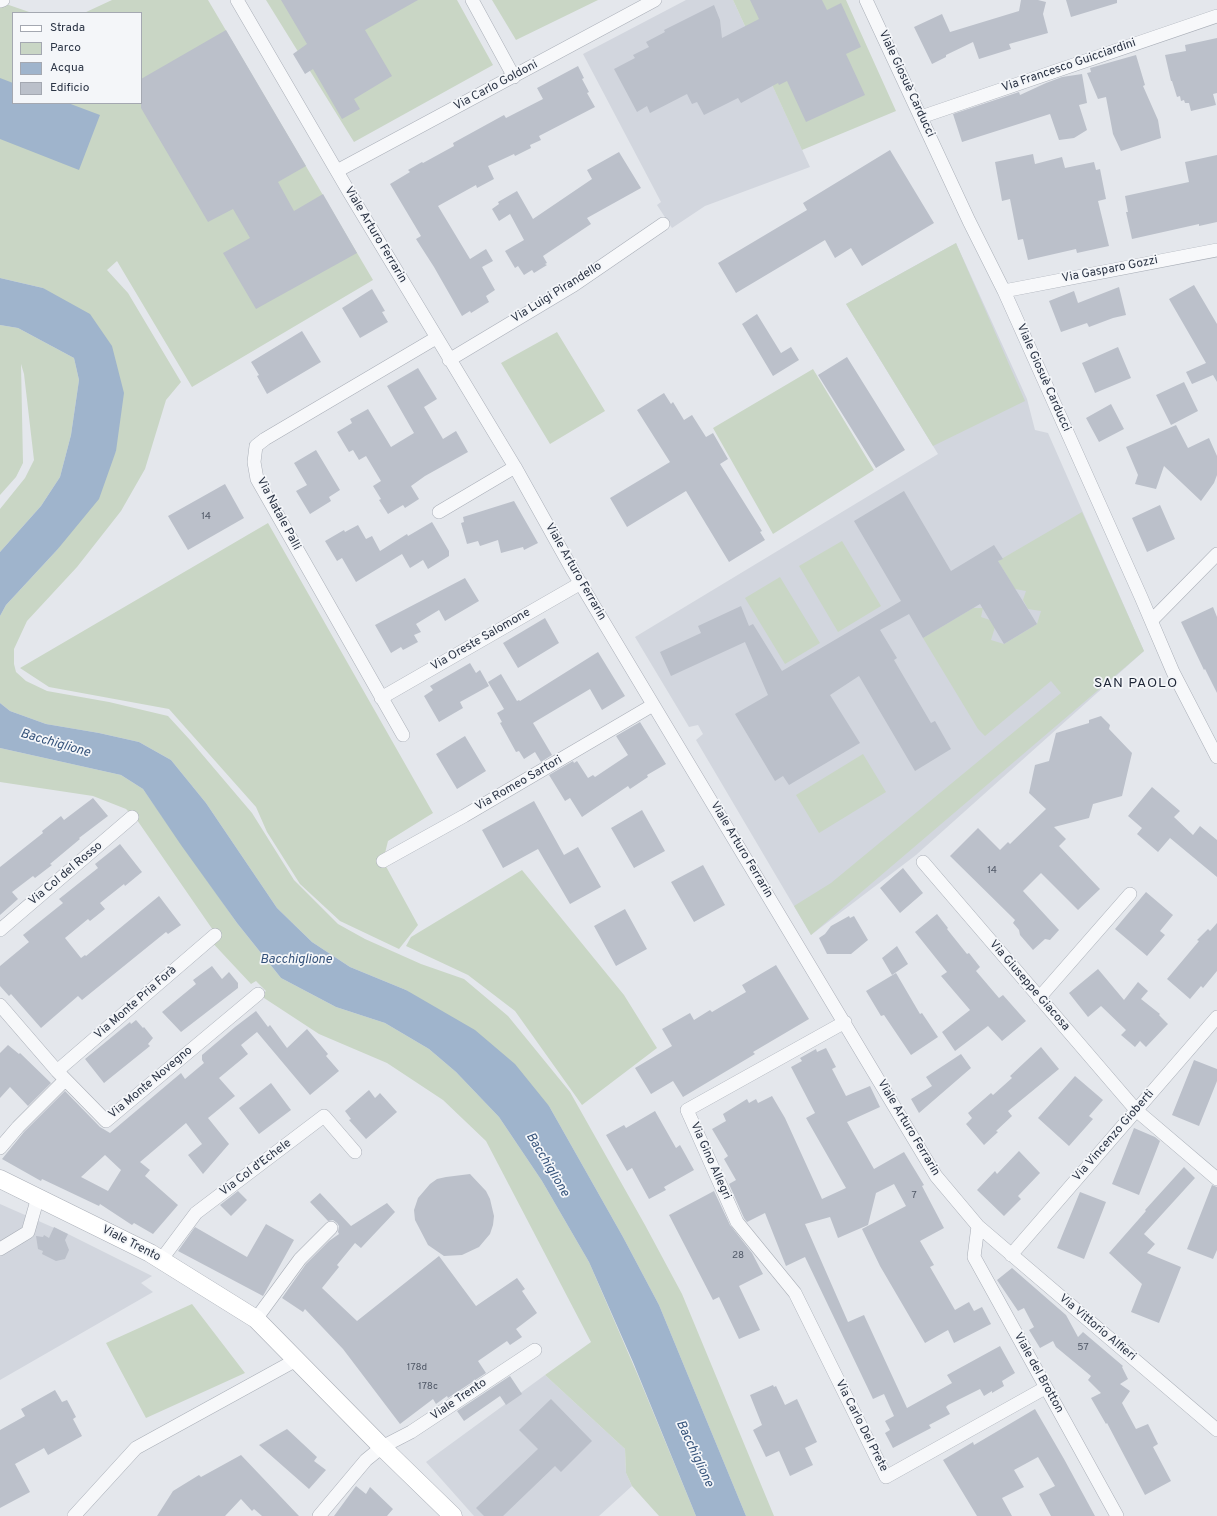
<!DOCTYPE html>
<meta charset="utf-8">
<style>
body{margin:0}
#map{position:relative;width:1217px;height:1516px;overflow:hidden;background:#e4e7ec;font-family:Overpass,sans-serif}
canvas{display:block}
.legend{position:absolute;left:12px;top:12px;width:130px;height:92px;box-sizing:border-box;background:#f4f6f9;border:1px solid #a4a8b1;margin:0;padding:5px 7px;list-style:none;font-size:12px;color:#2b3445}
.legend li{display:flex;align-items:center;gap:8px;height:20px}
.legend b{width:20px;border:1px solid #a4a8b1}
</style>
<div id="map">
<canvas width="1217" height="1516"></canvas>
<ul class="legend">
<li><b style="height:5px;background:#fff"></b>Strada</li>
<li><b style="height:11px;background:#c9d6c5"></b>Parco</li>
<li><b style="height:11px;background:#9fb4cc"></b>Acqua</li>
<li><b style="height:11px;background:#bbc0ca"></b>Edificio</li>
</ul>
</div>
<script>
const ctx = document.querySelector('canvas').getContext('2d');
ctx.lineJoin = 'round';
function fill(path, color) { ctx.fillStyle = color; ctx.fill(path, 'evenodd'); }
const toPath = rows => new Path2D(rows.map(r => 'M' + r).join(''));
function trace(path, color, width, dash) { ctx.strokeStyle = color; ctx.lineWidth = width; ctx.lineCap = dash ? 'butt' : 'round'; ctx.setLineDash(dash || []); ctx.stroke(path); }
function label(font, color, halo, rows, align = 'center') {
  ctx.font = font + ' Overpass,sans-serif'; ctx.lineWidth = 3.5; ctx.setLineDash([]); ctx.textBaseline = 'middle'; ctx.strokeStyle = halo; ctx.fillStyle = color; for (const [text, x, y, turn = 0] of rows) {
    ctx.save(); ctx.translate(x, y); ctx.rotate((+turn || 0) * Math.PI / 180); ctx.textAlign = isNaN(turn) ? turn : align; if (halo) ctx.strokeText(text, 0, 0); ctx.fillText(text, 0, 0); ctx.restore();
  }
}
fill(toPath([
 [686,0,733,0,810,167,705,206,672,228,657,205,661,202,583,54],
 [956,243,1027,399,1035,430,1048,433,1144,651,916,855,811,935,696,740,703,734,698,725,689,727,635,637,938,454,846,304],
 [0,1204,68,1234,152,1276,141,1283,153,1292,0,1380],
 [545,1375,625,1449,626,1473,632,1486,599,1516,474,1516,426,1462]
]), '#d2d6de');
fill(toPath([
 [112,0,208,0,373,280,192,387,117,261,107,270,128,293,181,382,166,400,145,469,121,511,77,567,27,621,14,649,14,664,16,672,26,681,47,691,109,702,168,716,190,740,252,813,294,880,338,924,365,939,421,964,464,979,508,1016,570,1092,645,1225,682,1294,774,1516,746,1516,659,1305,623,1237,549,1106,406,990,350,967,312,942,277,908,206,803,171,760,139,742,99,733,46,724,10,711,0,703,0,616,6,605,57,550,116,451,43,288,0,278,0,6,6,4,32,13,13,13,13,103,141,103,141,13,84,13],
 [266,0,457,0,493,65,354,142],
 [492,0,598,0,516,40],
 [733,0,846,0,896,111,802,150],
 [956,243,1025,401,933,446,846,304],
 [0,325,18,328,74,358,79,380,71,435,60,477,41,506,0,552,0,509,25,478,34,460,24,374,21,364,23,463,16,477,0,495],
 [557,332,605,411,550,444,501,363],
 [813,369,874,470,773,534,713,428],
 [1082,512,1144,651,811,935,794,906,831,883,1061,693,1051,681,985,736,978,729,923,638,973,608,983,608,981,617,990,620,995,627,991,640,1004,644,1037,624,1041,611,1028,609,1023,600,1026,591,1015,589,998,561],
 [268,523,433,813,388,841,383,861,418,925,399,949,340,921,300,884,267,832,256,807,169,709,49,687,20,668],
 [842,541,881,606,838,632,799,566],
 [780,577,820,643,785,664,745,598],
 [0,748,121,775,143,789,237,923,281,978,336,1007,385,1023,429,1049,456,1072,499,1117,542,1181,589,1262,639,1378,696,1516,659,1516,632,1486,626,1473,625,1449,545,1375,591,1342,486,1141,443,1100,387,1063,319,1034,261,996,266,991,256,981,251,984,208,938,215,933,137,820,126,809,93,796,0,782],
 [863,754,886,792,819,833,796,795],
 [522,870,624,995,657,1048,582,1105,515,1011,468,975,406,946,411,937],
 [192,1304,245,1373,146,1418,106,1343]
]), '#c9d6c5');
fill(toPath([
 [0,78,13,83,13,103,68,103,100,115,79,170,0,139],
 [0,278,43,288,90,314,112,346,124,393,116,451,99,499,57,550,6,605,0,616,0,552,41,506,60,477,71,435,79,380,74,358,18,328,0,325],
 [0,703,10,711,46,724,99,733,139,742,171,760,206,803,277,908,312,942,350,967,406,990,475,1030,515,1064,549,1106,623,1237,659,1305,746,1516,696,1516,633,1362,589,1262,542,1181,499,1117,456,1072,429,1049,385,1023,336,1007,281,978,237,923,181,845,143,789,121,775,0,748]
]), '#9fb4cc');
fill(toPath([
 [281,0,418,0,365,30,392,76,354,99,360,109,342,119,313,69,305,74,293,54,307,44],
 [750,0,822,0,827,10,841,3,861,47,846,54,865,95,806,122,787,81,779,85,778,83,741,103,738,98,704,115,697,102,692,104,687,94,650,113,647,106,637,112,614,69,635,58,633,55,649,47,646,42,665,32,664,30,714,5,720,20,722,38,759,19],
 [1021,0,1038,0,1046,2,1043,14,1048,33,1009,44,1011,49,979,59,973,42,946,55,946,57,932,64,914,27,942,14,950,32,1019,11],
 [1066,0,1117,0,1117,3,1071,17],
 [226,30,306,166,278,182,294,211,323,194,357,253,256,309,223,253,250,238,233,209,208,222,141,108,141,79],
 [1217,38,1217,93,1213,94,1216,105,1191,111,1189,103,1185,103,1184,100,1181,101,1180,96,1177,97,1172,81,1171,81,1165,55,1186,51,1185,45],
 [1136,55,1145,85,1143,86,1158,120,1161,138,1121,151,1113,134,1106,97,1098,99,1087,73,1091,72,1090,68],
 [578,66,584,78,582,79,589,92,587,93,595,107,539,136,541,140,530,145,531,148,515,156,514,154,488,166,494,179,477,188,476,185,438,206,470,259,486,249,493,261,482,267,495,290,486,296,489,302,471,313,470,311,462,316,434,267,416,239,421,236,390,184,410,172,408,170,422,162,423,163,454,146,453,143,504,115,506,118,543,99,537,88],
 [1082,74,1087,103,1079,105,1087,130,1074,138,1059,140,1050,114,962,142,953,114,1019,92,1020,95,1046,83,1062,77],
 [890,150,934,223,862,266,851,248,835,258,825,240,736,293,718,263,807,210,803,203],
 [619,152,641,188,587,218,591,224,543,256,547,263,545,264,547,265,534,273,532,270,524,275,518,266,515,268,505,251,524,240,510,214,499,221,492,209,499,204,498,202,517,191,533,219,592,179,587,170],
 [1033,154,1035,164,1062,157,1065,168,1094,162,1096,170,1100,169,1106,199,1098,201,1109,246,1077,253,1076,249,1028,260,1023,239,1018,240,1010,199,1002,201,995,162],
 [1217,155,1217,222,1199,226,1199,224,1132,239,1126,212,1128,212,1125,196,1189,182,1185,162],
 [1194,285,1217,324,1217,382,1213,375,1192,384,1186,372,1206,363,1169,299],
 [1119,287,1126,315,1113,318,1089,327,1087,323,1061,332,1049,301,1074,291,1078,303],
 [372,289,385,311,382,312,388,322,360,338,342,308],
 [757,314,781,353,791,347,799,360,773,376,742,324],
 [302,331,321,362,267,394,257,376,259,375,251,362],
 [1118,347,1131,378,1095,393,1082,363],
 [847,357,905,450,876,468,818,375],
 [418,368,437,399,424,407,443,439,456,431,468,452,425,476,411,486,419,499,405,508,403,505,388,514,379,500,381,499,373,486,381,481,366,456,359,460,353,450,349,452,337,432,352,423,350,419,368,409,391,447,414,433,387,386],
 [1184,382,1198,411,1171,425,1156,395],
 [664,393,671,404,673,402,684,420,692,415,706,437,713,433,728,459,720,464,762,531,760,532,765,540,729,562,686,491,627,527,610,498,670,462,637,410],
 [1111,404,1124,429,1099,442,1086,418],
 [1176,425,1188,448,1209,438,1217,456,1217,475,1214,483,1201,501,1164,466,1156,489,1135,484,1138,475,1126,447],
 [316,450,340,490,329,497,331,501,310,514,296,491,307,485,294,463],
 [225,484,244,518,188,550,168,516],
 [904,491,951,571,994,545,1003,559,998,561,1037,624,1004,644,980,604,923,638,909,614,880,630,897,658,894,660,931,723,935,721,951,749,915,771,859,676,830,695,860,743,789,785,783,776,775,781,735,714,768,695,745,642,671,676,660,652,701,633,698,626,741,606,749,626,753,624,782,671,901,601,854,521],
 [514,501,538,543,524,550,523,547,501,553,498,540,480,546,478,541,467,544,461,523,464,522,463,517],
 [1160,505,1175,539,1147,552,1132,518],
 [432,522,449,551,449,556,428,569,423,560,410,568,402,554,356,582,342,558,337,561,325,541,344,530,345,532,358,525,366,539,372,536,380,551,407,534,408,536],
 [465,578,479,601,445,621,439,610,416,624,421,632,414,635,418,642,403,650,401,647,391,653,375,625],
 [1213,607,1217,617,1217,693,1205,669,1204,670,1181,622],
 [545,618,559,643,518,668,503,643],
 [598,652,625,696,602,710,590,689,533,723,552,755,541,762,535,752,524,759,519,751,516,752,500,723,502,722,497,713,504,709,488,682,501,674,517,701,519,700,520,701],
 [470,663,476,673,480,670,489,686,460,702,463,708,439,722,424,696,433,690,430,686],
 [1101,716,1110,725,1109,729,1132,753,1122,796,1093,804,1089,818,1054,827,1066,839,1059,846,1100,889,1078,910,1041,873,1023,891,1059,930,1050,940,1045,939,1033,950,1020,935,1019,930,1013,923,1015,920,950,856,978,828,1000,850,1008,842,1010,844,1046,809,1029,793,1035,765,1049,761,1056,733,1089,723,1089,720],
 [640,722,666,764,647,775,648,777,630,789,628,786,582,817,570,798,565,801,549,775,573,761,574,763,577,761,588,778,593,775,595,777,628,755,616,736],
 [465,736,486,771,457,789,436,754],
 [1152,787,1180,811,1174,817,1193,835,1200,826,1217,840,1217,877,1170,838,1158,852,1137,834,1142,828,1128,816],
 [93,798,108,816,79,838,80,839,50,864,52,865,35,878,33,876,12,892,18,899,0,915,0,867,43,833,42,831,61,816,64,820],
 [534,801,564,855,578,847,601,887,570,904,538,849,503,868,482,830],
 [642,810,665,851,634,868,611,828],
 [120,844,142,872,125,886,124,884,100,903,105,909,90,921,88,919,65,938,81,958,85,955,86,956,159,896,181,925,168,934,166,932,82,1000,78,996,41,1028,11,994,9,996,0,986,0,966,29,942,23,935,63,903,59,899,98,868,95,864],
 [703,865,725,905,694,922,671,882],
 [903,868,923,893,900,913,880,888],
 [1146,892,1173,915,1160,931,1165,935,1147,956,1115,929],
 [625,909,647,949,616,966,594,926],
 [937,914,948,928,947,929,967,954,969,953,980,967,976,971,999,998,1003,995,1026,1021,1002,1041,988,1026,955,1051,942,1032,970,1010,941,976,947,972,915,932],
 [849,916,850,918,854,916,868,940,851,954,827,954,819,938,825,934,831,926],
 [1217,923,1217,971,1203,988,1201,986,1190,999,1167,979,1199,941,1197,940,1208,929,1210,931],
 [897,946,908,964,892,975,882,958],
 [776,965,809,1019,753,1052,755,1054,683,1097,673,1081,651,1094,635,1068,672,1046,662,1029,690,1013,694,1020,710,1010,712,1012,746,992,742,985],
 [212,966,222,979,229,972,238,983,238,988,181,1032,162,1012,196,984,193,980],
 [1098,969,1124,1000,1138,982,1148,991,1141,999,1160,1014,1159,1015,1168,1024,1146,1047,1140,1041,1135,1047,1121,1035,1126,1030,1101,1006,1088,1017,1069,993],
 [896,973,920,1014,922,1013,938,1037,911,1055,884,1015,881,1016,866,991],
 [256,1011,268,1027,270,1025,287,1048,307,1029,328,1054,326,1056,339,1071,310,1095,257,1032,241,1045,248,1054,219,1078,235,1096,208,1118,229,1144,203,1174,188,1155,202,1144,186,1123,140,1162,150,1170,145,1176,178,1205,153,1234,134,1223,132,1225,100,1204,99,1206,42,1179,41,1181,2,1159,24,1132,65,1091,100,1127,110,1133,181,1073,185,1079,204,1063,202,1060,202,1055,235,1027],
 [105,1155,121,1170,108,1191,81,1177],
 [136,1020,143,1028,144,1027,153,1038,148,1044,150,1046,104,1083,85,1059,130,1022,131,1024],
 [8,1045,19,1054,20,1053,51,1083,28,1106,10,1087,0,1098,0,1053],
 [1041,1047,1059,1069,1008,1111,1012,1116,996,1131,998,1132,984,1145,966,1124,972,1118,968,1113,991,1093,993,1095,1012,1078,1010,1076],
 [826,1048,836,1067,832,1069,846,1096,870,1086,880,1107,847,1122,874,1169,904,1152,924,1185,922,1186,944,1228,920,1241,934,1265,930,1267,955,1310,969,1302,974,1311,982,1307,991,1324,954,1343,948,1330,925,1343,880,1266,862,1229,906,1206,894,1184,876,1193,868,1225,838,1238,830,1217,805,1224,848,1322,864,1315,907,1408,952,1383,947,1375,1000,1346,1015,1373,1002,1381,1004,1386,992,1393,992,1391,984,1396,980,1389,948,1405,946,1407,950,1414,929,1425,931,1428,893,1448,885,1433,890,1430,885,1421,894,1416,884,1394,873,1399,805,1257,786,1266,765,1213,747,1222,744,1218,729,1184,736,1180,724,1159,728,1156,712,1129,726,1121,723,1114,747,1099,749,1103,756,1099,758,1103,772,1096,785,1118,822,1199,846,1188,806,1118,815,1113,791,1067,802,1061,800,1058,816,1049,817,1052],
 [961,1054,971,1068,919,1113,911,1099,932,1086,926,1077],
 [1194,1060,1217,1069,1217,1081,1199,1126,1172,1115],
 [1075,1076,1103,1100,1089,1116,1093,1119,1069,1146,1038,1118],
 [271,1083,291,1110,259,1134,239,1108],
 [369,1090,375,1098,380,1093,397,1112,366,1139,349,1120,351,1119,345,1111],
 [655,1111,676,1148,680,1145,694,1170,664,1187,666,1190,649,1199,632,1168,627,1171,606,1135,624,1125,626,1128],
 [1134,1128,1155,1137,1160,1141,1139,1195,1112,1184],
 [1019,1151,1040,1173,1018,1196,1021,1199,1004,1216,977,1190,995,1171,997,1174],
 [1184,1167,1195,1178,1144,1234,1155,1244,1147,1253,1181,1267,1159,1323,1131,1312,1142,1284,1109,1253,1146,1211,1145,1210],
 [470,1174,486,1191,490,1199,494,1216,493,1225,490,1234,479,1247,462,1255,444,1256,428,1245,415,1220,414,1210,418,1198,430,1184,437,1179,446,1177],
 [1212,1185,1217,1187,1217,1250,1213,1259,1187,1249],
 [238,1191,247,1200,231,1216,220,1205],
 [714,1191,730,1225,752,1253,763,1274,739,1286,760,1330,739,1339,719,1297,713,1300,669,1215],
 [1080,1192,1106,1202,1084,1259,1057,1248],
 [320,1193,351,1226,387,1203,395,1212,361,1248,355,1243,337,1265,339,1267,322,1288,357,1321,439,1256,476,1306,517,1278,525,1289,522,1291,537,1313,516,1329,522,1337,510,1345,507,1341,478,1361,486,1373,448,1398,447,1396,436,1404,433,1399,400,1424,343,1349,305,1309,303,1312,282,1298,306,1264,329,1241,339,1234,338,1232,339,1226,337,1223,333,1220,328,1221,310,1202],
 [266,1224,294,1240,263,1296,178,1251,195,1227,247,1257],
 [54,1227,68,1234,65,1240,69,1250,65,1259,56,1261,42,1254,43,1251,38,1249,36,1236,43,1237,44,1235,49,1238],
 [1012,1268,1066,1315,1078,1337,1083,1332,1123,1366,1122,1367,1128,1379,1120,1384,1130,1391,1122,1403,1136,1429,1148,1424,1158,1444,1153,1447,1171,1481,1145,1495,1107,1423,1106,1424,1091,1398,1101,1393,1088,1380,1091,1376,1056,1347,1053,1341,1040,1348,1029,1330,1034,1327,1024,1308,1018,1311,997,1280],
 [510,1376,522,1394,506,1405,500,1396,464,1421,457,1411],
 [773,1385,774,1387,776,1386,785,1405,797,1399,817,1442,805,1448,813,1465,790,1476,779,1451,766,1457,753,1430,762,1425,750,1395],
 [55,1390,62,1402,67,1400,76,1417,73,1419,82,1436,48,1455,44,1448,15,1464,30,1492,0,1508,0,1430,25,1416,21,1409],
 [551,1399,592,1441,561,1472,555,1466,503,1516,484,1516,476,1508,538,1449,519,1430],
 [1035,1409,1064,1459,1095,1516,1051,1516,1039,1494,1055,1486,1038,1457,1014,1470,1024,1487,1002,1498,1012,1516,977,1516,943,1460,973,1442,974,1445],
 [287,1429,317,1457,314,1461,326,1470,309,1489,259,1445],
 [241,1455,299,1516,262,1516,254,1509,252,1511,241,1499,225,1516,157,1516,173,1491,199,1475,201,1477],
 [356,1486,366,1494,370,1487,393,1509,387,1516,334,1516]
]), '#bbc0ca');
const street = toPath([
 [237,0,349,192,515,467,573,571,936,1176,978,1226,1217,1430],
 [472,0,514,77],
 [866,0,969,221,1004,291,1141,597,1173,672,1217,757],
 [0,1,3,0],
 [921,117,1217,16],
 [337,171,655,0],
 [1004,291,1217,250],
 [449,360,574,285,663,224],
 [439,512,515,467],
 [1152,620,1217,554],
 [381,698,581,583],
 [403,735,257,479,254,462,256,446,265,439,436,338],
 [383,861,464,816,653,705],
 [923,862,1136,1110,1217,1179],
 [0,930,132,817],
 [1039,998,1130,894],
 [0,1005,57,1071,106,1121,258,994],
 [845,1022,687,1110,737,1222,795,1293,886,1477,1045,1388],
 [57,1071,215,935],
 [0,1148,18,1127,65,1080],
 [978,1226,974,1257,1117,1516],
 [0,1249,28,1232,38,1197],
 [1011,1255,1217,1017],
 [161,1260,196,1213,324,1116,355,1152],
 [256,1319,300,1259,331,1228],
 [74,1516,136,1448,296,1360],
 [319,1516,366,1460,382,1447,411,1432,535,1350]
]);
const secondary = toPath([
 [0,1179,150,1253,256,1319,382,1447,453,1516]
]);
trace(street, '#a9aeb7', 14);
trace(secondary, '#a9aeb7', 19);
trace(street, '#f7f8fa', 13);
trace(secondary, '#fff', 18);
label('10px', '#4f5766', null, [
 ["14",206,517],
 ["14",992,871],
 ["7",914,1196],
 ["28",738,1256],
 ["57",1083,1348],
 ["178d",417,1368],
 ["178c",428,1387]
]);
label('12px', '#2b3445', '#f4f6f9', [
 ["Via Francesco Guicciardini",1069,66,-19],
 ["Viale Giosuè Carducci",906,84,65],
 ["Via Carlo Goldoni",496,86,-28],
 ["Viale Arturo Ferrarin",375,235,59],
 ["Via Gasparo Gozzi",1110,270,-11],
 ["Via Luigi Pirandello",557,293,-32],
 ["Viale Giosuè Carducci",1043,378,66],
 ["Via Natale Palli",278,514,62],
 ["Viale Arturo Ferrarin",575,572,60],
 ["Via Oreste Salomone",481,640,-30],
 ["Via Romeo Sartori",519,784,-30],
 ["Viale Arturo Ferrarin",741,850,59],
 ["Via Col del Rosso",66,874,-40],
 ["Via Giuseppe Giacosa",1029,986,49],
 ["Via Monte Pria Forà",136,1003,-41],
 ["Via Monte Novegno",151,1083,-40],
 ["Viale Arturo Ferrarin",908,1128,59],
 ["Via Vincenzo Gioberti",1114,1136,-49],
 ["Via Gino Allegri",710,1161,66],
 ["Via Col d'Echele",256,1168,-37],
 ["Viale Trento",131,1244,27],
 ["Via Vittorio Alfieri",1097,1328,40],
 ["Viale del Brotton",1038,1373,61],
 ["Viale Trento",459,1400,-34],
 ["Via Carlo Del Prete",861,1426,63]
]);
label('italic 13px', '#34527a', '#f4f6f9', [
 ["Bacchiglione",55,744,16],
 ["Bacchiglione",296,960],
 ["Bacchiglione",547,1165,59],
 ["Bacchiglione",694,1454,65]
]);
ctx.letterSpacing = '1px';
label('14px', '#1d2536', '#f4f6f9', [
 ["SAN PAOLO",1136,684]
]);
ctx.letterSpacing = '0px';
</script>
